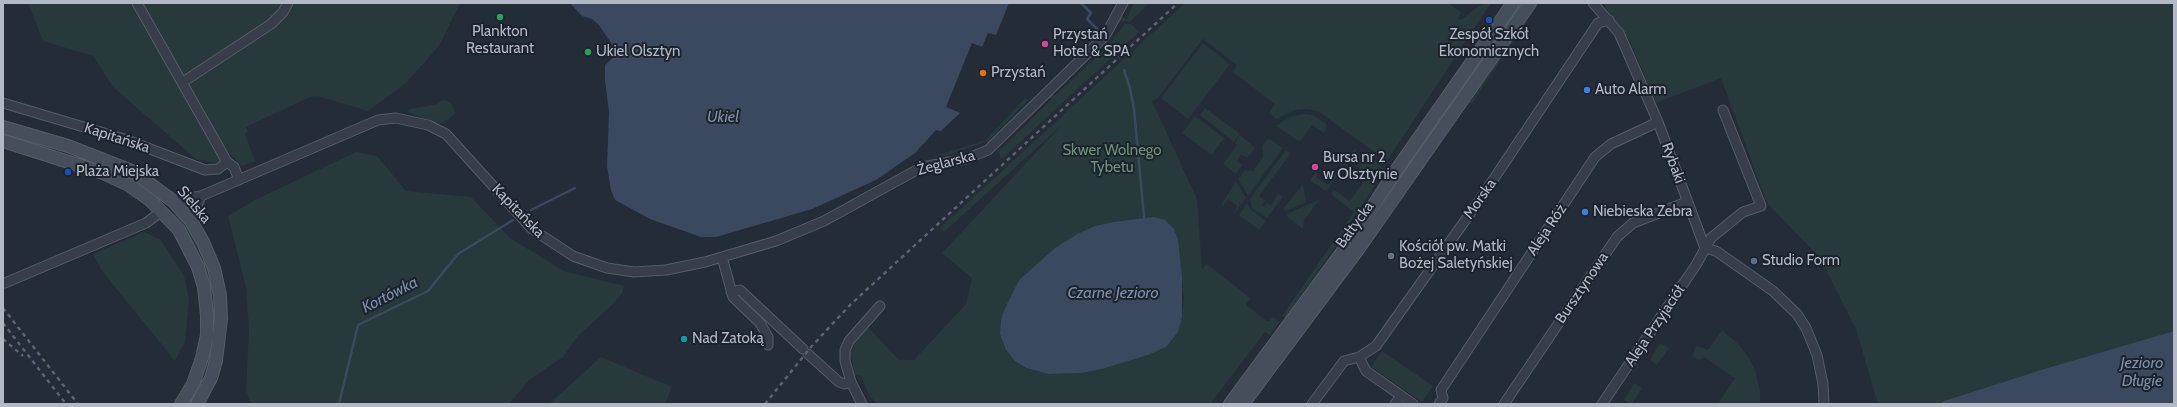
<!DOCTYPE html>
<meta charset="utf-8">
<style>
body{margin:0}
#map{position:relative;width:2177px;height:407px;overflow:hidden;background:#242c38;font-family:Cabin,sans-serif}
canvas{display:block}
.frame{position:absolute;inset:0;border:4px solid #b2b9c5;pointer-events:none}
</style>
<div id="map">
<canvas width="2177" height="407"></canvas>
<div class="frame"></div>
</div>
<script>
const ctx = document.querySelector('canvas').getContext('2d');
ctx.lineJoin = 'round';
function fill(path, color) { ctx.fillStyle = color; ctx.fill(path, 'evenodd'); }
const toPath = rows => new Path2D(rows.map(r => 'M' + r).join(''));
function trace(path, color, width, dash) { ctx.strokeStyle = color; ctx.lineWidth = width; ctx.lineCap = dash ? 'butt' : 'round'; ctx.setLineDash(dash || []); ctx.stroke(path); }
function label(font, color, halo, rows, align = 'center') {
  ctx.font = font + ' Cabin,sans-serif'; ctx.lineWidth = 4; ctx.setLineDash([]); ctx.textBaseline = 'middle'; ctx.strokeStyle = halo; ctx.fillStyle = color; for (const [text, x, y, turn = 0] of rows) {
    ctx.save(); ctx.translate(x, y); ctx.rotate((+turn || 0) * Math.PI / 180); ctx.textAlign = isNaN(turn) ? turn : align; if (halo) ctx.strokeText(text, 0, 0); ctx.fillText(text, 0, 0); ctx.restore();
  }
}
fill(toPath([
 [28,3,460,3,439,46,406,83,368,111,318,96,310,97,246,127,248,132,245,134,255,161,242,166,228,152,217,163,196,159,113,87,93,56,43,41],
 [1134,3,1149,3,1130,22,1118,21,1121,17,1127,19],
 [1185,3,1448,3,1461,12,1458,18,1461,20,1476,8,1485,3,1491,3,1387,161,1318,111,1307,109,1295,110,1276,119,1269,113,1275,104,1233,72,1237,65,1203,39,1157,99,1152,101,1197,199,1202,269,1207,264,1250,298,1246,305,1268,322,1273,317,1280,322,1270,335,1265,332,1210,404,878,404,870,397,861,376,855,375,850,352,866,325,899,360,914,360,966,304,972,278,942,253,1061,126,944,232,940,228],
 [1153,217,1174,229,1178,238,1184,298,1182,316,1148,355,1102,369,1063,374,1049,374,1025,368,1015,361,1006,350,1000,334,1004,310,1019,280,1055,248,1077,234,1095,226,1113,222],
 [1536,3,1539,3,1472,103,1469,103],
 [1604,3,2174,3,2174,331,2044,369,1944,401,1939,404,1880,404,1877,401,1856,329,1820,258,1767,203,1721,78,1656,103,1629,39,1608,12],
 [1125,24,1131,24,1139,32,1002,159,998,152,1052,99,1047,98,1050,94,1056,95,1105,49],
 [1203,43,1230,64,1188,119,1161,98],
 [1478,64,1459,98,1412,166,1407,163],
 [1026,97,1028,100,989,141,945,156,932,157,986,140],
 [446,100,452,104,455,113,448,120,438,124,407,112,411,109,437,104,440,101],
 [1205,108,1240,134,1234,142,1200,115],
 [1303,114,1313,115,1326,124,1326,129,1324,133,1312,125,1300,142,1276,126,1289,117],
 [1195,116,1224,138,1212,155,1182,133],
 [1240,135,1255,148,1247,158,1241,154,1237,161,1242,165,1236,174,1223,164,1237,145,1235,143],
 [1268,138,1283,148,1248,196,1238,179,1245,170,1253,171,1263,157,1262,146],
 [1355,148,1356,150,1327,190,1324,190,1310,180,1316,172,1318,174,1316,177,1328,185],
 [1286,150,1291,153,1259,196,1265,201,1262,205,1264,206,1267,203,1271,205,1278,194,1283,197,1267,218,1252,208,1250,199],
 [356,152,377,156,406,191,471,197,510,238,564,271,624,286,622,293,613,304,578,336,563,357,529,380,509,404,251,404,246,390,249,329,246,287,228,216,255,200],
 [1368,156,1372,157,1382,168,1381,169,1359,169,1358,164,1360,160],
 [1363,170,1382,171,1381,175,1340,240,1285,318,1282,316,1354,212,1331,194,1334,190,1350,201,1368,175],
 [1236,181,1246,198,1233,215,1237,206,1228,199,1223,206,1221,205],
 [1303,184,1306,202,1286,211,1283,209],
 [1320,199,1304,220,1303,229,1285,215],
 [1247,203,1250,209,1266,221,1259,230,1239,215],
 [175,211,194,237,207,264,213,287,216,312,214,329,213,313,202,263,189,236,174,216],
 [144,232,161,240,184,276,189,299,185,342,175,361,102,271,93,254],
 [1722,330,1738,344,1749,358,1755,371,1760,391,1760,404,1718,404,1735,378,1704,357,1699,360,1692,356,1696,346,1708,350],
 [1660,343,1669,348,1657,365,1650,360],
 [1382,351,1433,386,1422,402,1371,367],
 [601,357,672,387,665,404,549,404],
 [1634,383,1642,388,1632,404,1630,404,1624,400]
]), '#27393a');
fill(toPath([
 [570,3,1009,3,996,35,988,33,982,47,972,43,946,107,960,113,941,131,936,130,915,153,876,180,812,209,716,237,701,237,650,219,615,200,611,190,607,167,609,112,605,81,605,65,615,56,611,43,599,25,592,19,582,16],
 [1153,217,1165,220,1174,229,1178,239,1182,276,1182,317,1178,332,1166,347,1148,355,1102,369,1081,373,1048,374,1026,368,1015,361,1006,350,1000,334,1001,321,1004,310,1019,280,1055,248,1077,234,1095,226,1113,222],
 [2174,331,2174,404,1939,404,1944,401,2044,369]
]), '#3a4960');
trace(toPath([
 [1081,3,1091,13,1087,19,1098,30],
 [1124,70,1130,88,1134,109,1144,217],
 [531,210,575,188],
 [339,404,358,325,428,291,458,254,513,220]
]), '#3a4960', 2.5);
const street = toPath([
 [137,3,227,162],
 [1593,3,1619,33,1658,122,1705,248],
 [183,82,271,24,283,12,288,3],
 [3,103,124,139,205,170,218,169,227,162,234,167,239,180],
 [173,201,201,196,378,120,396,118,428,125,446,134,532,229,573,256,607,268,634,272,666,270,705,262,776,241,824,221,922,167,966,159,988,150,1105,36,1123,3],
 [191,221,201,196],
 [1705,248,1716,251,1746,272,1773,291,1797,314,1806,328,1817,355,1823,384,1824,404],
 [722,257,733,297,760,323,768,337,768,345],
 [5,283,146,223,162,211],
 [731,292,740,290,803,349],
 [808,354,839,382,844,384,851,382],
 [1359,357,1366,371,1413,404],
 [862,404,851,382,845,361,845,350,849,341,880,306],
 [1312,404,1344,361,1359,357,1376,346,1479,201,1598,23,1609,20],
 [1395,404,1401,396],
 [1439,404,1443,398,1441,390,1595,157,1611,144,1658,122],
 [1504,404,1617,237,1633,223,1687,202],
 [1602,404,1696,265,1711,238,1743,212,1761,206,1723,110]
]);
const secondary = toPath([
 [3,127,68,146,132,171,173,201,191,221,203,242,214,268,220,295,221,319,216,361,211,378,197,404],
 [3,141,103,173,129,185,150,200,179,230,198,267,204,287,207,315,207,335,202,358,193,384,181,404],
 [1230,404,1349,243,1395,172,1513,3],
 [1243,404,1359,248,1530,3]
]);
trace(street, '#555c66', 11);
trace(secondary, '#555c66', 14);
trace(street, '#373e49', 9);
trace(secondary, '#464d5b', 12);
trace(toPath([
 [3,308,78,404],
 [3,323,66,404],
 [3,339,23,356],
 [765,404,811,347,850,305,1178,3]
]), '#59626f', 2.5, [4, 4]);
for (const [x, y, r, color] of [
 [500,17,4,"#2e9e5b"],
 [1489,20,4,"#1a4fb4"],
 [1045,44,4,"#d1479c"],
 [588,52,4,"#2e9e5b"],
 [983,73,4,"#e8710a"],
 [1587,90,4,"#3f7fe0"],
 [1315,167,4,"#d1479c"],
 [68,172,4,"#1a4fb4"],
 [1585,212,4,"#3f7fe0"],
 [1391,256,4,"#6b7280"],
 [1754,261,4,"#5c6f8a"],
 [684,339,4,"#0f9aa8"]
]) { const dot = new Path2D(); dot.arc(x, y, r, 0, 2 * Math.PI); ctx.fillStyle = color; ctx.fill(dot); trace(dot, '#1c232d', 1.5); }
label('15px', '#b2b9c5', '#1c232d', [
 ["Plankton",500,32,"center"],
 ["Restaurant",500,49,"center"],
 ["Przystań",1053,35],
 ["Hotel & SPA",1053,52],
 ["Zespół Szkół",1489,35,"center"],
 ["Ekonomicznych",1489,52,"center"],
 ["Ukiel Olsztyn",596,52],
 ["Przystań",991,73],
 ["Auto Alarm",1595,90],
 ["Bursa nr 2",1323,158],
 ["w Olsztynie",1323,175],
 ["Plaża Miejska",76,172],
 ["Niebieska Zebra",1593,212],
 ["Kościół pw. Matki",1399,247],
 ["Bożej Saletyńskiej",1399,264],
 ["Studio Form",1762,261],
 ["Nad Zatoką",692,339]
], 'left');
label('15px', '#b2b9c5', '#1c232d', [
 ["Kapitańska",117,138,18],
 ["Żeglarska",946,163,-15],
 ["Rybaki",1673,163,70],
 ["Morska",1480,199,-55],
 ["Sielska",194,205,50],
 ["Kapitańska",518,211,46],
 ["Bałtycka",1355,225,-54],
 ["Aleja Róż",1547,230,-56],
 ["Bursztynowa",1582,288,-56],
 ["Aleja Przyjaciół",1655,326,-56]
]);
label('15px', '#6b9375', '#1c232d', [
 ["Skwer Wolnego",1112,151],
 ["Tybetu",1112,168]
]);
label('italic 16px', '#7c8faa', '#1c232d', [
 ["Ukiel",723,117],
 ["Czarne Jezioro",1113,293],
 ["Kortówka",390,295,-27],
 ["Jezioro",2142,363],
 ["Długie",2142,381]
]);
</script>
